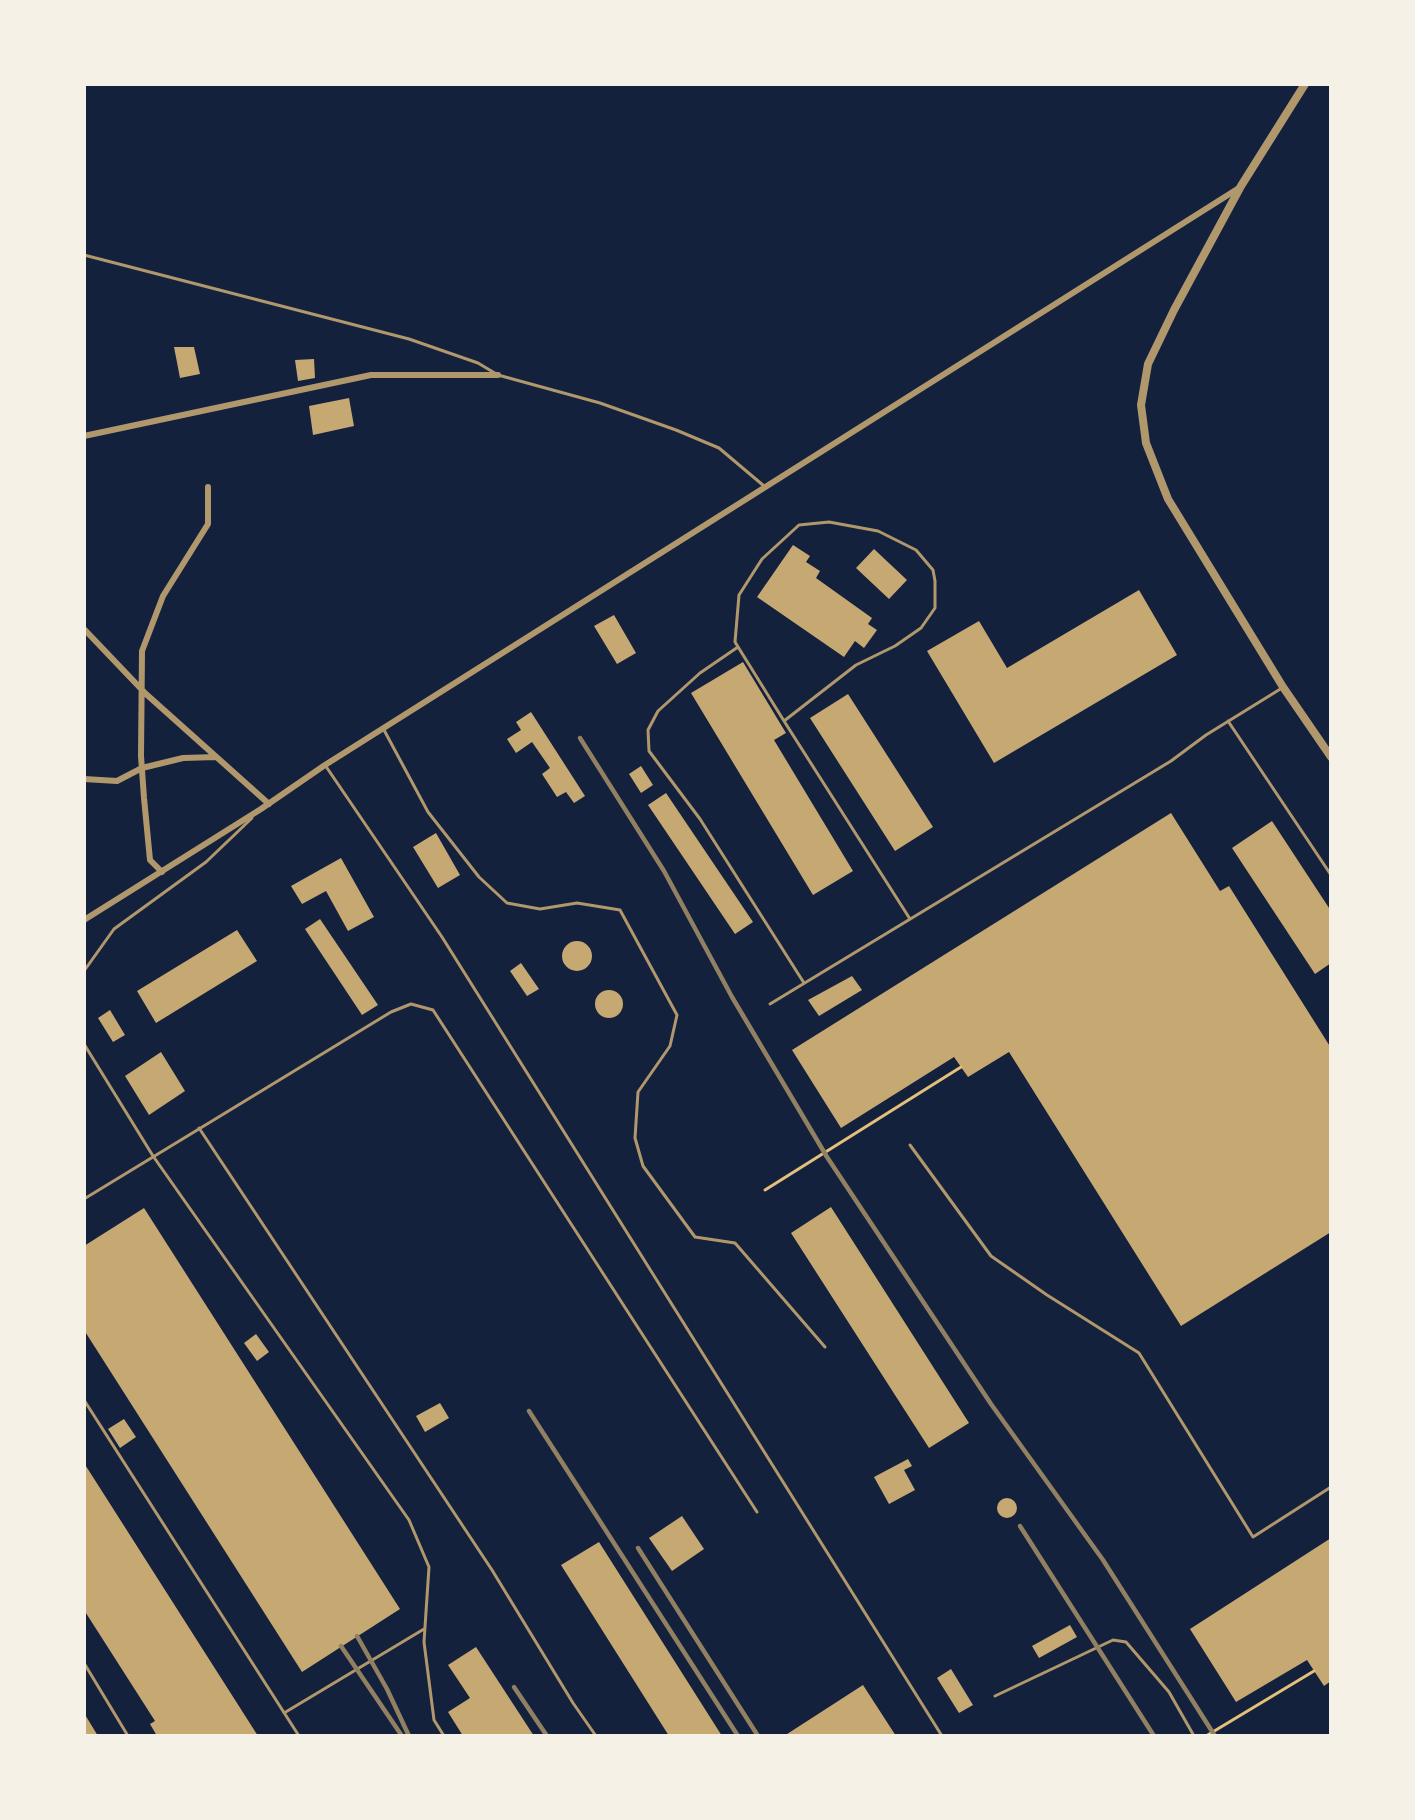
<!DOCTYPE html>
<style>
body{margin:0}
#map{position:relative;width:1415px;height:1820px;overflow:hidden;background:#14213d;font-family:Manrope,sans-serif}
canvas{display:block}
.frame{position:absolute;inset:0;border:86px solid #f6f1e7;pointer-events:none}
</style>
<div id="map">
<canvas width="1415" height="1820"></canvas>
<div class="frame"></div>
</div>
<script>
const ctx = document.querySelector('canvas').getContext('2d');
ctx.lineJoin = 'round';
function fill(path, color) { ctx.fillStyle = color; ctx.fill(path, 'evenodd'); }
const toPath = rows => new Path2D(rows.map(r => 'M' + r).join(''));
function trace(path, color, width, dash) { ctx.strokeStyle = color; ctx.lineWidth = width; ctx.lineCap = dash ? 'butt' : 'round'; ctx.setLineDash(dash || []); ctx.stroke(path); }
fill(toPath([
 [174,347,194,347,200,374,180,378],
 [314,359,315,378,298,381,295,360],
 [349,398,354,426,313,435,309,406],
 [793,545,810,556,806,562,820,571,816,578,872,618,868,624,877,630,864,648,855,641,844,657,757,597],
 [874,549,907,580,889,599,856,568],
 [1139,590,1177,655,994,763,927,651,979,621,1007,668],
 [614,615,636,653,617,664,594,626],
 [743,662,786,733,774,740,853,871,813,895,691,693],
 [848,694,933,827,895,851,810,718],
 [531,712,585,796,574,803,566,792,557,797,542,774,550,768,532,742,516,753,507,739,521,730,516,722],
 [641,766,653,785,641,793,629,774],
 [666,793,753,922,735,934,648,805],
 [1171,813,1220,891,1229,886,1331,1048,1331,1232,1181,1326,1009,1052,968,1077,954,1057,841,1128,792,1050],
 [1272,821,1331,911,1331,963,1315,974,1232,848],
 [436,833,460,875,438,888,413,847],
 [341,858,374,917,348,931,326,891,302,904,291,886],
 [320,919,378,1005,362,1015,305,929],
 [237,930,257,961,156,1023,137,991],
 '562 956a15 15 0 1 1 30 0a15 15 0 1 1-30 0Z',
 [521,963,539,989,527,996,510,971],
 [852,976,862,990,819,1016,808,1000],
 '595 1004a14 14 0 1 1 28 0a14 14 0 1 1-28 0Z',
 [110,1010,125,1035,113,1042,98,1018],
 [161,1052,185,1091,149,1115,125,1076],
 [831,1207,969,1423,929,1448,791,1233],
 [144,1208,400,1609,302,1672,84,1330,84,1246],
 [256,1334,269,1352,257,1361,244,1343],
 [440,1403,449,1418,425,1432,416,1416],
 [124,1419,136,1437,120,1448,108,1429],
 [908,1459,912,1466,904,1470,915,1490,889,1504,874,1477],
 [84,1463,258,1736,157,1736,150,1724,155,1721,84,1610],
 '997 1508a10 10 0 1 1 20 0a10 10 0 1 1-20 0Z',
 [682,1516,704,1549,672,1571,649,1538],
 [1331,1538,1331,1681,1324,1686,1307,1660,1236,1702,1190,1629],
 [599,1542,722,1736,669,1736,561,1565],
 [1070,1625,1077,1637,1039,1658,1032,1646],
 [476,1647,534,1736,463,1736,448,1712,470,1698,448,1665],
 [951,1669,973,1705,959,1713,937,1678],
 [863,1685,896,1736,784,1736],
 [84,1713,98,1736,84,1736]
]), '#c6a872');
trace(toPath([
 [765,1190,961,1067],
 [1206,1736,1314,1671]
]), '#e5c07b', 3);
trace(toPath([
 [84,255,409,339,478,363,498,375,600,403,676,430,719,448,764,486],
 [738,647,700,673,658,711,648,730,649,751,700,819,804,983],
 [784,721,856,665,895,646,921,628,935,608,935,581,933,570,916,550,878,531,829,522,799,525,762,559,739,595,735,642,784,721,910,919],
 [1228,721,1331,875],
 [384,730,428,812,479,877,507,903,540,909,577,903,620,910,677,1015,670,1046,638,1092,635,1138,643,1166,695,1237,735,1243,825,1347],
 [325,765,442,937,942,1736],
 [84,971,114,929,206,862,252,818],
 [770,1004,1171,761,1206,735,1282,688],
 [84,1044,153,1156,409,1520,429,1567,424,1642,434,1720,444,1736],
 [199,1128,492,1570,573,1703,596,1736],
 [910,1145,991,1256,1047,1295,1139,1353,1253,1537,1331,1487],
 [84,1199,391,1012,411,1004,433,1010,757,1512],
 [84,1400,299,1736],
 [84,1663,128,1736],
 [995,1696,1113,1640,1126,1642,1169,1692,1194,1736],
 [284,1713,424,1629]
]), '#b1986c', 3);
trace(toPath([
 [84,436,371,375,498,375],
 [84,629,146,694,269,804],
 [84,779,117,781,142,768,183,758,216,757],
 [162,872,150,860,144,798,141,756,142,651,163,596,208,524,208,487],
 [84,920,261,809,325,765,1239,188]
]), '#b1986c', 6);
trace(toPath([
 [1305,84,1241,186,1174,310,1148,364,1141,405,1146,443,1168,499,1283,687,1331,757]
]), '#b1986c', 8);
trace(toPath([
 [580,738,664,871,732,997,827,1157,991,1404,1103,1560,1215,1736],
 [529,1411,738,1736],
 [1020,1526,1154,1736],
 [638,1548,758,1736],
 [357,1636,387,1689,409,1736],
 [341,1646,402,1736],
 [514,1687,547,1736]
]), '#918062', 4.5);
</script>
